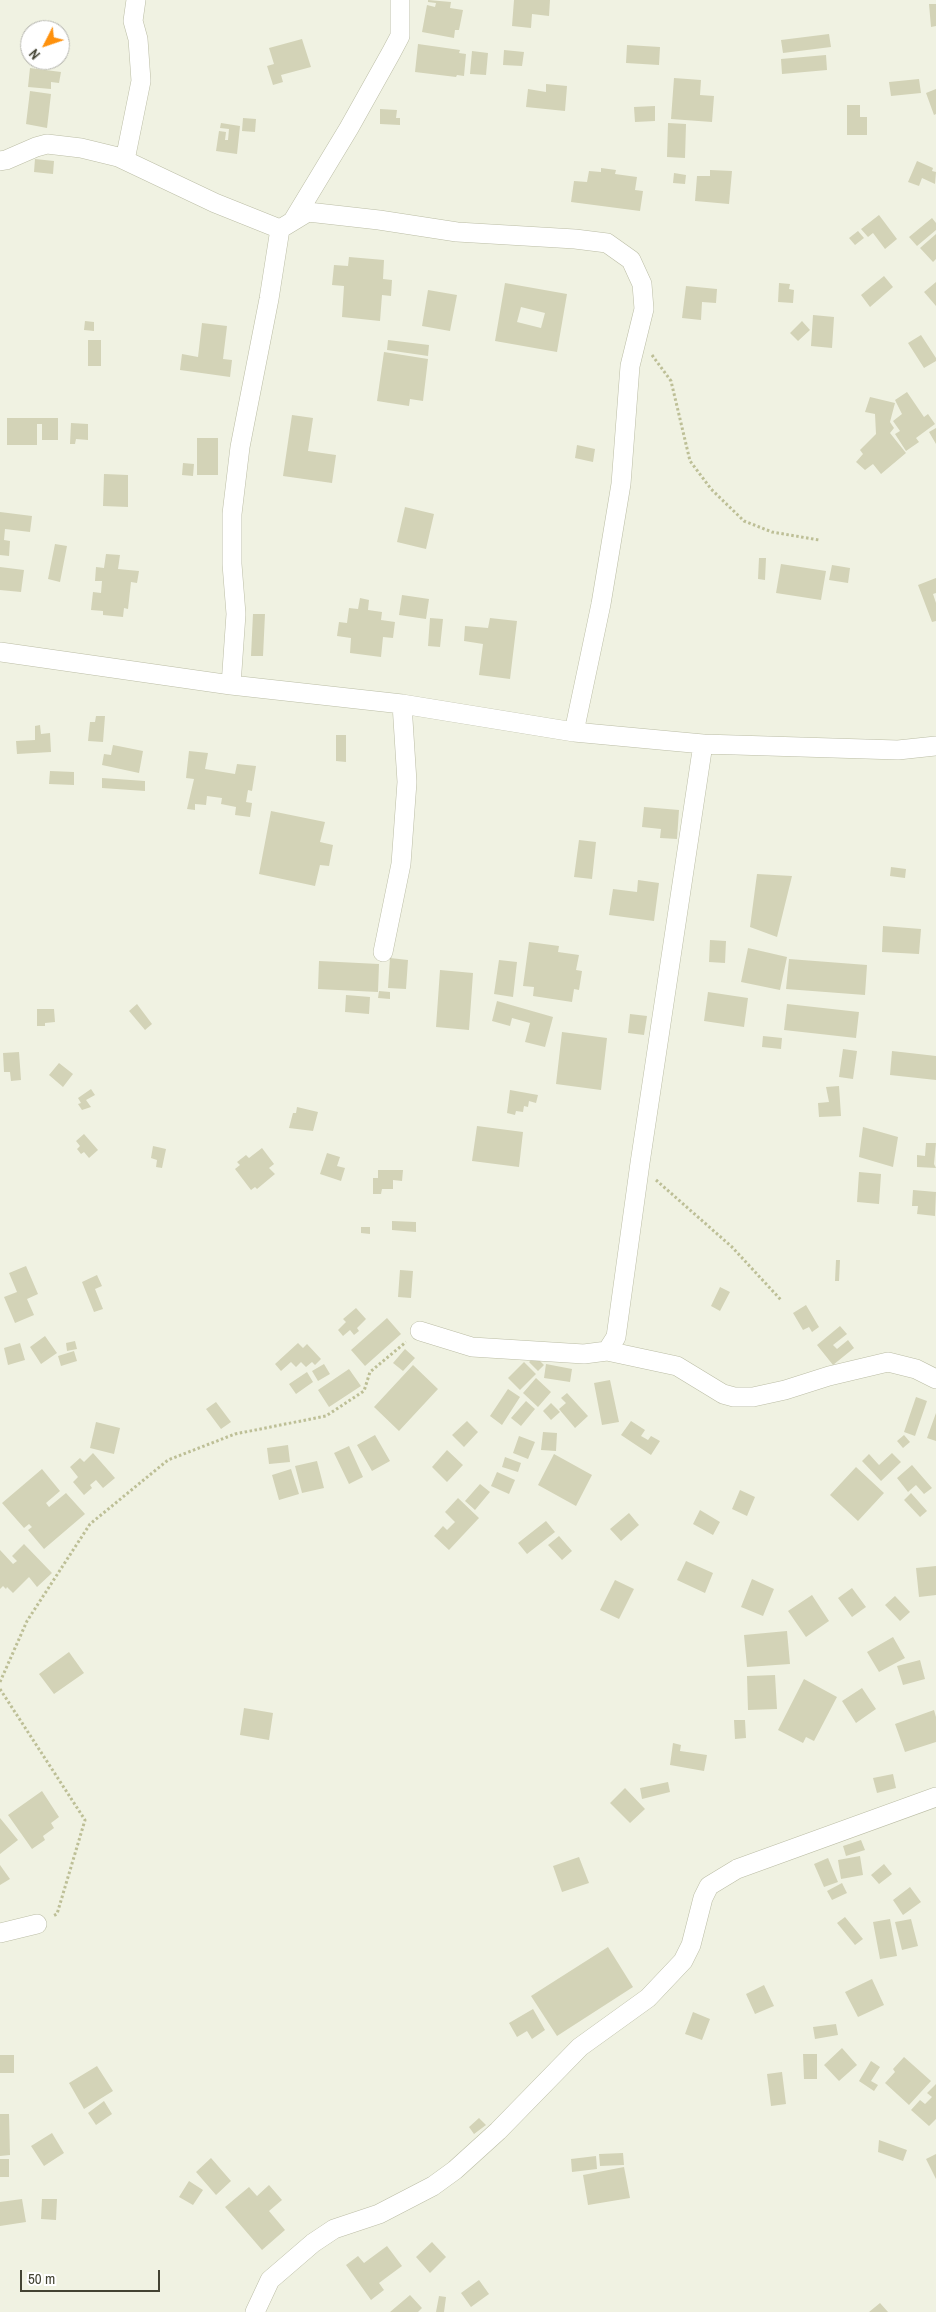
<!DOCTYPE html>
<style>
body{margin:0}
#map{position:relative;width:936px;height:2312px;overflow:hidden;background:#f0f2e2;font-family:"Archivo Narrow",sans-serif}
canvas{display:block}
.north{position:absolute;left:20px;top:20px;width:50px;height:50px;box-sizing:border-box;background:#fff;border:1px solid #b4b4ad;border-radius:50%;rotate:229deg;font-size:14px;font-weight:700;line-height:20px;text-align:center;color:#434333}
.north::after{content:'';display:block;margin:auto;width:18px;height:22px;background:#fe910d;clip-path:polygon(50% 0,100% 100%,50% 72%,0 100%)}
.scale{position:absolute;left:20px;top:2270px;width:140px;height:22px;box-sizing:border-box;border:2px solid #434333;border-top:0;padding-left:6px;font-size:15px;line-height:18px;white-space:nowrap;color:#434333;-webkit-text-stroke:4px #fff;paint-order:stroke}
</style>
<div id="map">
<canvas width="936" height="2312"></canvas>
<div class="north">N</div>
<div class="scale">50 m</div>
</div>
<script>
const ctx = document.querySelector('canvas').getContext('2d');
ctx.lineJoin = 'round';
function fill(path, color) { ctx.fillStyle = color; ctx.fill(path, 'evenodd'); }
const toPath = rows => new Path2D(rows.map(r => 'M' + r).join(''));
function trace(path, color, width, dash) { ctx.strokeStyle = color; ctx.lineWidth = width; ctx.lineCap = dash ? 'butt' : 'round'; ctx.setLineDash(dash || []); ctx.stroke(path); }
fill(toPath([
 [428,0,451,2,450,8,463,10,459,30,455,30,454,38,422,32,427,5,435,7,436,3,428,2],
 [514,0,550,0,549,16,532,14,531,28,512,26],
 [929,4,936,4,936,26,931,27],
 [829,34,831,47,783,53,781,40],
 [302,39,311,67,281,75,283,82,273,85,267,66,274,64,269,48],
 [418,44,460,50,459,53,466,54,464,76,457,75,456,77,415,72],
 [627,45,660,47,659,65,626,63],
 [504,50,524,52,522,66,503,65],
 [472,51,488,53,486,75,470,74],
 [826,55,827,70,782,74,781,59],
 [30,68,61,72,59,83,51,82,51,89,28,87],
 [674,78,701,80,700,95,714,96,712,122,671,119],
 [919,79,921,93,891,96,889,82],
 [546,84,567,86,565,111,526,107,528,89,546,92],
 [936,89,936,114,934,115,926,93],
 [30,91,51,94,47,128,26,124],
 [847,105,860,105,860,117,867,117,867,135,847,135],
 [655,106,655,121,635,122,634,107],
 [380,109,397,110,396,118,400,118,400,125,380,124],
 [243,118,256,119,255,132,242,131],
 [221,123,240,126,237,154,216,151,219,131,226,132,225,140,228,140,229,129,220,128],
 [668,123,686,124,685,158,667,157],
 [35,159,54,161,53,174,34,172],
 [917,161,933,168,932,171,936,172,935,184,922,178,919,186,908,182],
 [601,168,616,170,615,174,637,177,635,190,643,191,640,211,571,202,574,181,587,182,589,171,601,172],
 [710,170,732,171,729,204,695,201,697,176,710,176],
 [674,173,686,175,685,184,673,183],
 [879,215,897,239,885,249,873,233,868,237,861,229],
 [932,218,936,223,936,230,917,246,909,237],
 [858,231,864,238,855,245,849,238],
 [936,234,936,259,933,262,920,248],
 [349,257,384,260,383,279,392,280,391,296,382,295,380,321,342,317,344,286,332,285,334,265,348,266],
 [884,276,893,287,870,307,861,295],
 [936,282,936,306,924,292],
 [505,283,567,294,557,352,495,341],
 [521,307,545,313,541,328,517,322],
 [779,283,790,284,789,289,794,290,793,303,778,302],
 [686,286,717,289,716,303,702,302,701,320,682,318],
 [428,290,457,295,450,331,422,326],
 [813,315,834,317,832,348,811,346],
 [85,321,94,322,94,331,84,330],
 [802,321,810,330,798,341,790,333],
 [202,323,227,326,223,359,232,360,230,377,180,370,182,354,198,357],
 [921,335,936,358,936,361,924,368,908,343],
 [88,340,101,340,101,366,88,366],
 [388,340,429,345,428,356,387,350],
 [384,352,428,359,423,401,410,399,409,406,377,401],
 [907,392,924,417,928,414,935,424,916,438,919,442,906,451,895,434,900,431,893,421,902,414,895,400],
 [870,397,895,403,890,422,894,428,890,433,906,453,881,474,873,464,865,470,856,462,863,454,860,450,876,434,875,414,865,412],
 [292,415,313,418,308,451,336,455,332,483,283,476],
 [7,418,58,418,58,440,42,440,42,424,37,424,37,445,7,445],
 [71,423,88,424,88,440,76,439,75,444,70,444],
 [936,428,936,444,929,432],
 [197,438,218,438,218,475,197,475],
 [577,445,595,449,593,462,575,458],
 [183,463,194,464,193,476,182,475],
 [104,474,128,475,128,507,103,506],
 [405,507,434,514,426,549,397,542],
 [0,512,32,516,30,532,5,529,4,540,10,541,9,556,0,555],
 [55,544,67,546,60,582,48,579],
 [106,554,120,555,118,569,139,571,137,583,131,582,128,609,124,608,123,617,103,615,103,611,91,610,93,592,101,593,102,581,95,581,96,567,104,568],
 [759,558,766,558,765,580,758,579],
 [781,564,826,571,821,600,776,593],
 [832,565,850,568,848,583,829,580],
 [0,567,24,570,21,592,0,590],
 [936,578,936,593,933,594,936,603,936,621,932,622,918,585],
 [402,595,429,599,426,619,399,615],
 [360,598,369,600,368,610,382,612,381,620,395,622,393,638,383,637,381,657,350,653,351,638,337,636,339,622,347,623,349,608,358,609],
 [253,614,265,614,263,656,251,656],
 [430,618,443,619,440,647,428,646],
 [490,618,517,621,510,679,479,675,483,644,464,641,465,626,488,628],
 [96,716,105,716,103,742,88,741,90,722,95,722],
 [40,725,41,734,50,733,51,752,17,754,16,741,35,740,35,726],
 [336,735,346,735,346,762,336,761],
 [113,745,143,751,139,773,102,765,104,754,111,755],
 [189,751,208,753,205,769,235,774,237,764,256,766,252,791,248,790,246,802,252,803,250,817,235,815,236,807,221,804,222,798,207,796,206,805,195,804,195,810,187,809,194,779,186,778],
 [50,771,74,772,74,785,49,784],
 [102,778,145,781,145,791,102,788],
 [644,807,679,810,677,839,660,838,661,829,642,827],
 [271,811,325,822,320,842,333,845,329,866,320,865,315,886,259,874],
 [579,840,596,842,592,879,574,877],
 [891,867,906,869,905,878,890,876],
 [757,874,792,876,777,937,750,927],
 [638,880,659,883,654,921,609,915,613,889,637,892],
 [883,926,921,929,919,954,882,952],
 [710,940,726,941,725,963,709,962],
 [529,942,559,946,558,952,579,955,576,970,582,971,579,990,574,989,572,1002,533,996,534,987,523,986],
 [748,948,787,957,780,990,741,982],
 [390,958,408,960,406,989,388,988],
 [789,959,867,965,865,995,786,989],
 [499,960,517,962,513,997,494,994],
 [319,961,379,964,378,992,318,989],
 [440,970,473,973,469,1030,436,1027],
 [379,991,390,992,390,999,378,998],
 [708,992,748,998,744,1027,704,1021],
 [346,995,370,997,369,1014,345,1012],
 [497,1001,553,1017,545,1047,525,1042,530,1023,512,1018,510,1026,492,1021],
 [137,1004,152,1024,145,1030,129,1011],
 [787,1004,859,1012,856,1038,784,1030],
 [37,1009,54,1009,55,1022,45,1023,45,1026,37,1026],
 [630,1014,647,1016,644,1035,628,1033],
 [562,1032,607,1038,601,1090,556,1084],
 [763,1036,782,1038,781,1049,762,1047],
 [843,1049,857,1051,853,1079,839,1077],
 [892,1051,936,1056,936,1080,890,1075],
 [19,1052,21,1080,11,1081,10,1072,4,1072,3,1053],
 [59,1063,73,1074,63,1087,49,1075],
 [839,1086,841,1116,819,1117,818,1103,829,1102,826,1087],
 [91,1089,95,1095,86,1100,91,1107,82,1110,78,1104,81,1103,78,1098],
 [510,1090,538,1095,536,1103,529,1101,528,1107,524,1106,523,1112,516,1111,515,1115,507,1113],
 [297,1107,318,1112,313,1131,289,1128,293,1113,296,1113],
 [477,1126,523,1132,519,1167,472,1161],
 [863,1127,898,1137,893,1167,859,1157],
 [84,1134,98,1150,89,1158,84,1152,81,1154,77,1149,80,1146,76,1141],
 [926,1143,936,1143,934,1164,936,1168,917,1167,917,1155,925,1156],
 [153,1146,166,1149,162,1168,156,1167,157,1160,151,1158],
 [262,1148,274,1164,269,1168,275,1174,257,1189,255,1187,251,1190,235,1169,240,1165,237,1162,246,1155,249,1158],
 [327,1153,340,1157,337,1166,345,1168,341,1181,320,1174],
 [378,1170,403,1170,402,1181,393,1180,393,1189,382,1189,381,1194,373,1194,373,1178,378,1178],
 [859,1172,881,1174,879,1204,857,1202],
 [913,1190,936,1192,935,1216,917,1214,918,1206,912,1206],
 [392,1221,416,1222,416,1232,392,1230],
 [361,1227,370,1227,370,1234,361,1233],
 [836,1260,840,1260,839,1281,835,1281],
 [26,1266,38,1294,27,1299,34,1315,15,1323,4,1297,17,1292,9,1273],
 [400,1270,413,1271,411,1298,398,1297],
 [97,1275,102,1286,95,1289,103,1309,94,1312,82,1282],
 [720,1287,730,1292,720,1311,711,1306],
 [806,1305,819,1327,812,1332,809,1327,803,1330,793,1313],
 [356,1308,366,1319,357,1328,359,1331,354,1335,350,1330,343,1336,338,1330,346,1322,343,1319],
 [387,1318,401,1334,365,1366,351,1350],
 [840,1326,847,1334,833,1345,837,1349,848,1340,854,1348,833,1365,817,1345],
 [45,1336,57,1353,41,1364,30,1347],
 [75,1341,77,1349,67,1351,66,1343],
 [20,1343,25,1360,8,1365,4,1348],
 [298,1343,303,1348,307,1344,321,1359,315,1365,312,1362,306,1367,301,1362,296,1367,291,1362,281,1371,275,1364],
 [405,1349,415,1358,403,1371,393,1363],
 [74,1351,77,1361,61,1366,58,1356],
 [535,1356,544,1365,538,1371,529,1362],
 [524,1362,536,1374,520,1390,508,1378],
 [324,1364,330,1374,318,1381,312,1371],
 [546,1364,572,1369,570,1382,544,1378],
 [413,1365,438,1389,399,1431,374,1407],
 [349,1369,361,1386,329,1407,318,1390],
 [307,1372,313,1382,296,1394,289,1384],
 [536,1378,551,1392,538,1407,523,1393],
 [610,1380,619,1422,602,1425,594,1383],
 [508,1389,520,1397,502,1425,490,1416],
 [567,1393,588,1416,575,1428,559,1409,566,1403,561,1398],
 [916,1397,927,1401,915,1436,904,1432],
 [526,1401,535,1409,521,1426,511,1418],
 [216,1402,231,1422,221,1429,206,1409],
 [551,1403,560,1412,551,1420,543,1411],
 [936,1413,936,1441,927,1438],
 [467,1421,478,1432,464,1447,452,1435],
 [631,1421,645,1430,641,1436,648,1440,651,1436,660,1441,651,1455,621,1435],
 [96,1422,120,1428,114,1454,90,1448],
 [543,1432,557,1433,556,1451,541,1450],
 [375,1435,390,1461,372,1471,357,1445],
 [904,1435,910,1442,903,1448,897,1441],
 [519,1436,535,1442,528,1459,513,1453],
 [288,1445,290,1462,269,1464,267,1448],
 [349,1446,363,1477,349,1484,334,1453],
 [447,1450,463,1465,447,1482,432,1467],
 [93,1453,115,1478,103,1488,96,1480,90,1485,92,1488,84,1495,73,1482,78,1477,70,1467,80,1458,84,1462],
 [892,1453,901,1462,881,1481,862,1461,869,1454,879,1465],
 [554,1454,592,1475,576,1506,538,1485],
 [505,1457,521,1463,518,1472,502,1467],
 [317,1461,324,1488,302,1493,295,1466],
 [912,1465,932,1488,924,1494,916,1485,908,1492,897,1478],
 [856,1467,884,1493,858,1521,830,1495],
 [42,1469,60,1491,46,1503,49,1507,66,1493,85,1514,44,1549,28,1530,32,1527,29,1524,24,1528,2,1503],
 [291,1469,299,1494,279,1500,272,1475],
 [497,1472,515,1480,509,1494,491,1486],
 [480,1484,490,1492,475,1510,465,1501],
 [740,1490,755,1497,747,1516,732,1509],
 [911,1493,927,1511,920,1517,904,1500],
 [458,1498,479,1518,449,1550,434,1536,443,1526,447,1530,455,1522,445,1512],
 [700,1510,720,1522,713,1535,693,1524],
 [629,1513,639,1525,621,1541,610,1529],
 [546,1521,555,1532,527,1554,518,1543],
 [559,1536,572,1551,562,1560,548,1545],
 [24,1544,52,1573,37,1587,29,1577,13,1593,7,1587,6,1589,3,1586,0,1589,0,1550,13,1564,17,1561,12,1556],
 [686,1561,713,1573,705,1593,677,1580],
 [936,1566,936,1595,919,1597,916,1568],
 [752,1579,774,1589,763,1616,741,1607],
 [615,1580,634,1589,619,1619,600,1610],
 [852,1588,866,1607,852,1617,838,1598],
 [812,1595,829,1621,806,1637,788,1611],
 [895,1596,910,1612,900,1621,885,1605],
 [787,1631,790,1664,747,1667,744,1635],
 [893,1637,905,1658,879,1672,867,1652],
 [69,1652,84,1673,54,1694,39,1674],
 [920,1660,925,1679,903,1685,897,1666],
 [775,1675,777,1709,748,1710,747,1676],
 [804,1679,837,1697,814,1741,806,1737,803,1743,778,1730],
 [862,1688,876,1709,856,1723,842,1701],
 [244,1708,273,1713,269,1740,240,1735],
 [934,1710,936,1717,936,1742,905,1752,895,1724],
 [734,1720,745,1720,746,1738,735,1739],
 [673,1743,681,1745,680,1751,707,1755,704,1771,670,1765],
 [893,1774,896,1788,877,1793,873,1778],
 [668,1782,670,1792,642,1799,640,1788],
 [625,1788,645,1809,630,1823,610,1803],
 [42,1791,59,1817,51,1823,54,1828,43,1836,45,1840,32,1849,8,1815],
 [0,1818,18,1840,0,1854],
 [861,1840,865,1850,846,1856,843,1846],
 [860,1856,863,1875,841,1879,838,1860],
 [579,1857,589,1883,562,1892,553,1866],
 [828,1858,838,1882,824,1887,814,1864],
 [884,1864,892,1874,879,1884,871,1875],
 [0,1865,10,1879,0,1885],
 [842,1883,847,1893,832,1900,827,1891],
 [910,1887,921,1902,903,1915,893,1900],
 [845,1917,863,1939,855,1945,837,1923],
 [890,1919,897,1956,880,1959,873,1922],
 [911,1919,918,1946,902,1950,895,1922],
 [608,1947,633,1987,557,2036,531,1996],
 [872,1979,884,2005,858,2017,845,1992],
 [764,1985,774,2006,755,2014,746,1994],
 [533,2009,545,2030,532,2039,527,2031,517,2037,509,2023],
 [693,2012,710,2019,702,2040,685,2034],
 [836,2024,838,2035,815,2039,813,2027],
 [842,2048,857,2065,839,2081,824,2065],
 [803,2054,817,2054,817,2079,804,2079],
 [0,2055,14,2055,14,2073,0,2073],
 [904,2057,931,2081,909,2105,885,2083,895,2072,893,2069],
 [871,2061,880,2067,871,2081,878,2085,874,2091,859,2081],
 [97,2066,113,2091,84,2109,69,2083],
 [782,2072,786,2104,771,2106,767,2074],
 [936,2084,936,2119,929,2126,911,2110,920,2100,925,2104,932,2097,927,2093],
 [104,2101,112,2114,96,2125,88,2113],
 [0,2114,9,2114,10,2155,0,2156],
 [479,2118,486,2125,474,2134,469,2127],
 [52,2133,64,2153,44,2166,31,2146],
 [879,2140,907,2150,903,2161,878,2152],
 [623,2153,624,2165,600,2166,599,2154],
 [936,2154,936,2179,926,2159],
 [596,2156,597,2169,572,2172,571,2159],
 [211,2158,231,2181,216,2195,196,2172],
 [0,2159,9,2159,9,2177,0,2177],
 [624,2167,630,2198,588,2205,583,2175],
 [189,2181,203,2190,193,2205,179,2197],
 [269,2185,282,2200,269,2211,285,2230,262,2250,225,2207,249,2187,257,2196],
 [22,2199,26,2222,0,2226,0,2202],
 [42,2199,57,2199,56,2220,41,2219],
 [432,2242,446,2257,430,2273,416,2257],
 [387,2246,402,2266,379,2283,384,2290,371,2300,346,2265,358,2256,364,2263],
 [479,2280,489,2294,471,2307,461,2293],
 [410,2295,422,2308,418,2312,390,2312],
 [439,2296,446,2297,444,2312,436,2312],
 [880,2303,888,2312,869,2312]
]), '#d3d3b7');
const street = toPath([
 [125,160,141,81,138,39,133,21,136,0],
 [0,161,6,160,36,147,47,144,81,148,118,157,215,203,280,229],
 [294,219,349,128,391,53,400,36,400,0],
 [0,652,231,685,402,704,574,732,703,744,898,750,936,746],
 [231,685,236,614,232,564,232,514,240,447,269,299,280,229,308,212,379,220,457,232,575,239,607,243,631,260,642,284,644,309,630,366,621,484,601,604,574,732],
 [383,952,401,864,407,782,402,704],
 [420,1331,472,1347,584,1354,607,1351,616,1337,640,1163,703,744],
 [607,1351,677,1366,723,1394,734,1397,753,1397,785,1390,829,1376,888,1362,916,1369,936,1379],
 [0,1933,37,1924],
 [255,2312,270,2280,313,2243,334,2229,379,2214,433,2186,455,2170,498,2131,580,2047,648,1998,683,1961,691,1945,703,1898,709,1886,737,1869,936,1797]
]);
trace(street, '#bbbda5', 20);
trace(toPath([
 [652,355,671,381,690,461,711,489,744,521,772,532,819,540],
 [656,1180,732,1247,781,1300],
 [0,1682,27,1621,90,1524,168,1460,235,1434,326,1416,364,1391,370,1372,406,1342],
 [0,1689,85,1820,57,1914,53,1916]
]), '#bdbf96', 3, [2.5, 2.5]);
trace(street, '#fff', 19);
</script>
